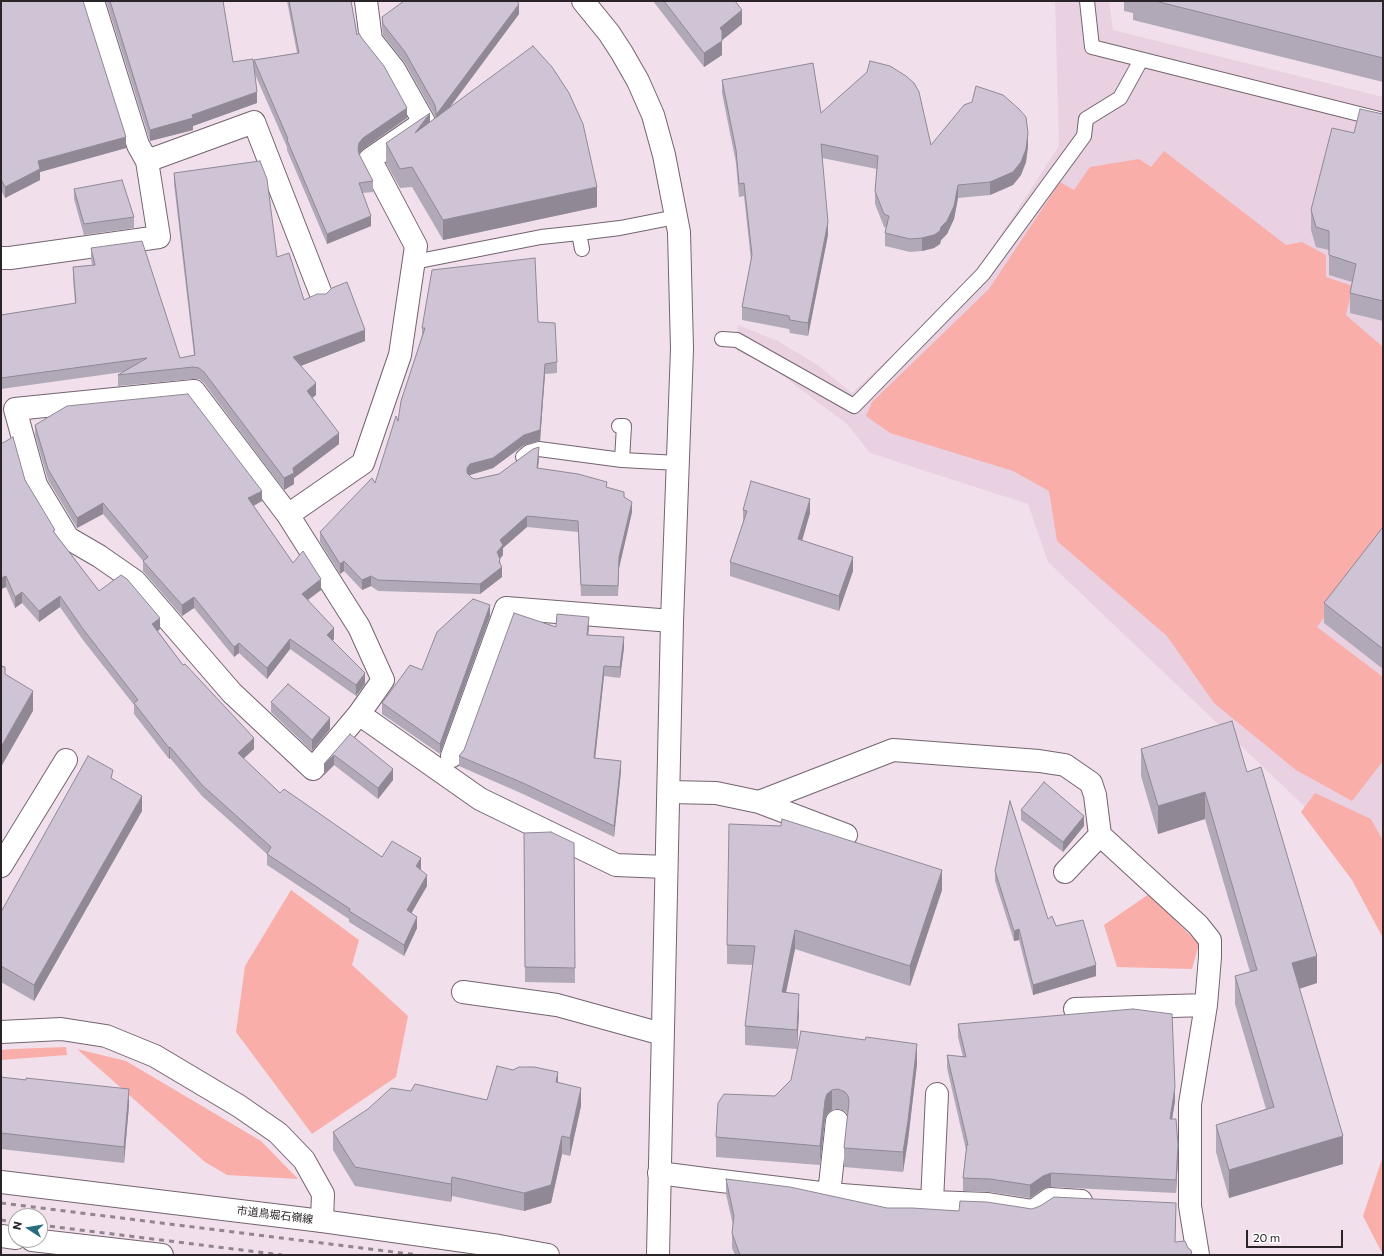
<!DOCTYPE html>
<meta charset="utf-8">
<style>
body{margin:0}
#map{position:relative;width:1384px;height:1256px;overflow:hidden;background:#f1dfec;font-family:Commissioner,sans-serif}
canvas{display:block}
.frame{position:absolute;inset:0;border:2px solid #2a2429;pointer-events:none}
.north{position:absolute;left:8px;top:1208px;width:40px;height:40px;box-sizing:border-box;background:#fff;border:1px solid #aaa7a9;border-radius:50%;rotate:282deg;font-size:11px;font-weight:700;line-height:16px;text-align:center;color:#2a2429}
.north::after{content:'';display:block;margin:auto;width:14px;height:18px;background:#286d7d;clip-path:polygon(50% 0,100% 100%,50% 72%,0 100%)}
.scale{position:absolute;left:1246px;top:1230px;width:97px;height:18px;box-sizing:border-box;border:2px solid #2a2429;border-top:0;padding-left:5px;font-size:12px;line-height:14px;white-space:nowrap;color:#2a2429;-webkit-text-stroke:3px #fff;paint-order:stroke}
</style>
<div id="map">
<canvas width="1384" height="1256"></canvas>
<div class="frame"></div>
<div class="north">N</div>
<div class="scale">20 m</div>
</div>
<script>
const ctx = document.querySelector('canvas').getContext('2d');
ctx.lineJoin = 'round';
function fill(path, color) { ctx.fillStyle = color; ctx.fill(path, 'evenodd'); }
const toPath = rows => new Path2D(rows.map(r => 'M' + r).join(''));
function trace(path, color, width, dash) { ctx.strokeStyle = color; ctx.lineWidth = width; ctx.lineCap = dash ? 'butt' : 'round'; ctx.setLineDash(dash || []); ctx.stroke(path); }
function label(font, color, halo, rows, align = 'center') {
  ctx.font = font + ' Commissioner,"Noto Sans JP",sans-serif'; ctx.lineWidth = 3; ctx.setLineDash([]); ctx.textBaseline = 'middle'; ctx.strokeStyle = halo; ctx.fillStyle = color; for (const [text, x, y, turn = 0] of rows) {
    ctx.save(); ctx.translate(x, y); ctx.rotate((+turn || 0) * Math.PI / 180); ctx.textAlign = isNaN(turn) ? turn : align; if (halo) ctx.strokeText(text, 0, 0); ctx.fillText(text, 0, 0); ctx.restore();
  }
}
fill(toPath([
 [1055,1,1109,1,1113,30,1383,97,1383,841,1365,864,1048,562,1028,504,870,453,847,424,767,364,737,351,738,325,778,341,816,364,852,393,970,282,1059,146]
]), '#e9d1e2');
fill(toPath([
 [1164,151,1286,245,1302,242,1326,255,1326,277,1353,286,1346,315,1383,347,1383,540,1317,627,1383,677,1383,761,1352,801,1296,770,1214,703,1167,636,1057,541,1049,491,1013,471,890,433,866,416,872,402,989,289,1060,182,1074,190,1090,167,1139,159,1151,167],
 [1315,793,1371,819,1383,841,1383,938,1352,880,1301,812],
 [291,890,359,940,352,965,408,1016,396,1077,312,1134,236,1032,245,966],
 [1149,894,1199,944,1192,969,1117,967,1104,925],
 [66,1047,67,1055,1,1060,1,1050,13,1049],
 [77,1049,126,1061,261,1141,298,1179,227,1175,205,1162],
 [1383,1156,1383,1255,1363,1216]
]), '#f9aea9');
const service = toPath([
 [1087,1,1092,47,1383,120],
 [579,233,620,228,676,217],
 [414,262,541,237,579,233,582,249],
 [722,339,737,340,854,406,983,274,1084,136,1086,119,1120,98,1141,60],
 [619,426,624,426,622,460],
 [523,457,529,452,539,449,622,460,678,463]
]);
const minor = toPath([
 [93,1,138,145,147,161,254,122,321,294],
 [366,1,371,40,394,69,424,122,370,159,416,246,400,355,363,463,288,515,194,391,15,409,36,485,68,538,99,556,135,581,232,693,313,769,359,714,480,799,616,865,666,867],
 [1,258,10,258,159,237,147,161],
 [288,515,359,627,383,680,359,714],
 [452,756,506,608,672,621],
 [669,792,716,793,759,802,846,835],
 [759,802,893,750,1039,761,1065,765,1091,783,1095,795,1100,835,1198,925,1210,940,1210,957,1206,1005,1190,1104,1190,1206,1198,1255],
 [1,866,66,760],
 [1065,872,1100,835],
 [463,992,557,1005,662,1034],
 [1075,1009,1206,1005],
 [1,1032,61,1029,106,1036,155,1056,239,1106,278,1133,304,1160,323,1194,322,1221],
 [659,1173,705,1179,829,1194,932,1202,988,1204,1033,1211,1050,1199,1081,1201],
 [829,1194,837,1121],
 [932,1202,937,1094]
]);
const tertiary = toPath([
 [583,1,609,33,622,53,638,81,653,115,664,155,679,232,682,349,672,621,658,1255],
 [1,1182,322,1221,499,1246,548,1255],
 [1,1236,16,1238],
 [32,1240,162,1255]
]);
trace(service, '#73646f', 16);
trace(minor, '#73646f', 24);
trace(tertiary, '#73646f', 24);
trace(service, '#fff', 14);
trace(minor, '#fff', 22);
trace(tertiary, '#fff', 22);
trace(toPath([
 [1,1203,418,1255],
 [1,1220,16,1222],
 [40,1225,282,1255]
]), '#91858e', 3, [5, 5]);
fill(toPath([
 [1,1,126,148,40,172,40,180,5,198,1,190],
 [106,1,223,1,233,62,254,65,254,60,297,53,287,1,351,1,357,35,361,37,407,118,363,149,359,154,373,181,373,192,362,193,371,226,327,244,287,150,287,147,254,72,257,103,193,126,193,130,150,141],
 [653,1,735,1,742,24,722,40,722,55,704,67],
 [1124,1,1383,1,1383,82,1133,20,1133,13,1124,11],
 [519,14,449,108,597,207,443,240,412,187,400,188,386,163,386,143,430,122,435,118,435,116,405,63,383,35,382,27,382,17],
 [722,80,821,113,931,145,1028,146,1026,162,1021,175,1013,185,990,195,958,198,954,219,947,234,941,240,940,244,934,248,922,251,910,252,885,246,885,233,886,228,884,227,875,204,875,191,877,169,822,158,828,235,808,336,790,333,789,329,742,320,742,307,751,260,744,196,739,197,736,163,722,93],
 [1383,114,1383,321,1350,313,1350,293,1352,282,1329,275,1329,250,1316,247,1311,230,1311,210,1354,133],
 [174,173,277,257,304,300,365,341,300,366,316,395,312,398,339,444,294,478,294,484,284,490,204,383,199,379,193,379,118,386,118,375,123,372,1,389,1,315,75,303,73,279,73,267,92,265,91,259,91,248,180,358,194,355,174,184],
 [74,189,134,217,134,228,84,235,74,199],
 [538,322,557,362,557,373,545,374,540,441,524,445,493,468,470,475,469,475,472,478,476,479,499,474,539,458,538,468,607,488,624,497,632,512,619,568,618,596,581,596,578,532,527,527,503,548,503,555,500,559,502,577,480,594,378,591,371,586,362,590,344,571,340,574,320,542,320,532,375,483,398,421,422,335,422,328],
 [35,425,262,501,254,506,293,563,321,590,308,600,334,639,332,641,365,684,356,696,290,649,267,679,239,653,234,657,194,608,182,616,143,571,143,561,103,514,77,528,48,480,35,435],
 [1,444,25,480,55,533,99,591,160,629,158,631,183,665,254,749,243,758,280,793,382,857,421,869,427,886,411,913,417,928,404,956,349,922,349,919,267,865,267,854,202,796,170,758,169,759,134,714,134,705,83,640,60,607,39,622,22,603,15,608,6,587,1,589],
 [743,510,810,513,802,541,853,571,839,611,730,576,730,562,743,524],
 [1383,527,1383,669,1324,623,1324,603],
 [490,616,440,754,382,714,382,703],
 [556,627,589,627,588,635,624,648,620,678,604,676,595,758,621,771,614,837,523,794,459,766,459,756,464,750],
 [271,702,330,729,312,751,271,712],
 [350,734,393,780,378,799,334,765,324,775,324,764],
 [1141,749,1247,772,1317,983,1299,989,1343,1164,1229,1198,1216,1152,1216,1125,1266,1109,1235,1004,1235,976,1250,972,1205,819,1158,834,1141,776],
 [113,779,142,811,34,1001,1,982,1,912],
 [1021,810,1084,826,1063,852,1021,820],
 [524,833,574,843,575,983,525,982],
 [995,871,1056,926,1096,976,1033,995,1019,940,1014,941,995,881],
 [942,890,910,986,795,949,786,993,799,1013,797,1049,745,1045,745,1026,753,965,727,964,727,945],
 [958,1024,1175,1101,1172,1119,1178,1158,1176,1193,1051,1187,1043,1189,1030,1198,990,1192,963,1191,963,1178,966,1150,947,1068,947,1055,963,1057,958,1037],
 [917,1064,908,1140,903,1172,844,1167,844,1148,848,1115,845,1111,838,1109,832,1110,827,1114,825,1119,820,1165,716,1157,716,1137,775,1096],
 [1,1077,129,1105,124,1163,1,1149],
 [558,1083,581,1106,570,1156,562,1154,551,1203,524,1211,452,1196,451,1202,355,1186,333,1150,333,1132,487,1100],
 [726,1179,887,1208,959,1211,1032,1209,1176,1218,1175,1242,1188,1248,1192,1255,735,1255,732,1248,732,1233,733,1225,726,1194]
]), '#b1a9b7');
fill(toPath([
 [519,4,519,14,436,126,436,115],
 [742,10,742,24,720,42,720,28],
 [722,41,722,55,704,67,704,53],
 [257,92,257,103,193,126,193,130,150,141,150,130],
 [407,108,407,118,363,149,359,154,358,149,359,143,363,138],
 [430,113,430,133,415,133],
 [1028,133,1028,146,1026,162,1021,175,1013,185,990,195,990,182],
 [126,137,126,148,40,172,40,180,5,198,5,187,38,161],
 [958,185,958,198,954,219,947,234,941,240,940,244,934,248,922,251,922,238],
 [597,187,597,207,443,240,443,220],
 [371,216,371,226,327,244,327,234],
 [828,222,828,235,808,336,808,323],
 [365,330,365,341,293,369,293,357],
 [545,364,545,374,540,441,524,445,493,468,470,475,467,479,467,468],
 [316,383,316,395,307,402,307,391],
 [339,433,339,444,294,478,294,484,284,490,284,478,293,468],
 [539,447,539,458,537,478,537,468],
 [262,491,262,501,248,508,248,498],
 [810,499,810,513,798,554,798,539],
 [632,502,632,512,619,568,618,596,619,557],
 [103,503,103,514,77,528,77,518],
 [527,516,527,527,503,548,503,555,497,562,497,552,500,540],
 [853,557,853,571,839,611,839,596],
 [500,559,500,568,502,567,502,577,480,594,480,584,499,562],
 [344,561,344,571,340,574,340,564],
 [6,576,6,587,1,589,1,578],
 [371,576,371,586,362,590,362,580],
 [321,579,321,590,302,604,302,594],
 [22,592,22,603,15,608,15,597],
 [60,596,60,607,39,622,39,611],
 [194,597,194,608,182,616,182,605],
 [490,605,490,616,440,754,440,744],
 [589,617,589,627,587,645,587,635],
 [160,618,160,629,152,635,152,624],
 [334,628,334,639,327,646,327,635],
 [624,637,624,648,620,678,620,667],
 [290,639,290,649,267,679,267,668],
 [239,643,239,653,234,657,234,647],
 [604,666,604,676,594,769,594,758],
 [365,673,365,684,356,696,356,685],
 [33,691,33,711,1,767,1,747],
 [330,718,330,729,312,751,312,740],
 [254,738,254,749,238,764,238,753],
 [170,747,170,758,169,759,169,748],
 [334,755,334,765,324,775,324,764],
 [621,761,621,771,614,837,614,826],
 [393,769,393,780,378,799,378,788],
 [1205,792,1205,819,1158,834,1158,806],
 [142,796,142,811,34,1001,34,985],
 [1084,816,1084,826,1063,852,1063,842],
 [421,858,421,869,416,877,416,866],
 [942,870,942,890,910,986,910,966],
 [427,875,427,886,407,921,407,910],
 [417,917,417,928,404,956,404,945],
 [1019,929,1019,940,1014,941,1014,931],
 [795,930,795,949,782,1011,782,992],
 [1317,956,1317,983,1292,991,1292,963],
 [1096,965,1096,976,1033,995,1033,985],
 [799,994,799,1013,797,1049,797,1030],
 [917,1044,917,1064,908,1140,903,1172,903,1152],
 [558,1072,558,1090,556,1082],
 [1175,1087,1175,1101,1170,1132,1170,1119],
 [581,1088,581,1106,570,1156,570,1138],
 [129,1089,129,1105,124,1163,124,1147],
 [832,1090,832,1110,827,1114,825,1119,820,1165,820,1146,825,1100,827,1094],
 [562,1136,562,1154,551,1203,524,1211,524,1193],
 [1343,1136,1343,1164,1229,1198,1229,1170],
 [1178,1145,1178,1158,1176,1193,1176,1180],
 [1051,1173,1051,1187,1043,1189,1030,1198,1030,1185,1043,1176],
 [452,1177,452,1196,451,1202,451,1184]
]), '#908995');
const building = toPath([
 [1,1,83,1,126,137,38,161,40,169,5,187,1,179,1,1],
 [110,1,223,1,233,62,253,59,257,92,192,115,193,118,150,130,110,1],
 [289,1,351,1,357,35,359,33,361,37,384,66,407,108,363,138,359,143,358,149,359,154,373,181,359,183,371,216,327,234,287,140,288,139,254,60,299,53,289,1],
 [404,1,517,1,519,4,436,115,436,111,435,105,405,52,383,24,382,17,404,1],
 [664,1,735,1,742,10,720,28,722,31,722,41,704,53,664,1],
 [1155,1,1383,1,1383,58,1155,1],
 [533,46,552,67,569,93,583,124,597,187,443,220,412,167,400,169,386,143,430,113,415,133,533,46],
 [870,61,890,66,906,76,914,83,919,92,931,145,964,105,972,102,976,86,1003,95,1019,109,1026,117,1028,133,1026,149,1021,162,1013,172,990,182,958,185,954,206,947,221,941,227,940,231,934,235,922,238,910,239,885,233,889,216,884,214,875,191,878,156,821,144,828,222,808,323,790,320,789,316,742,307,752,255,744,183,739,184,736,150,722,80,813,63,821,113,867,72,870,61],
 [1360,109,1383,114,1383,301,1350,293,1356,264,1329,255,1329,231,1316,227,1311,210,1332,128,1354,133,1360,109],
 [260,161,267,179,277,257,289,253,304,300,317,294,326,294,332,288,347,282,365,330,293,357,316,383,307,391,339,433,293,468,294,473,284,478,204,372,199,368,193,367,118,375,147,358,1,378,1,315,76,303,73,267,95,265,91,248,142,241,180,358,195,355,174,173,260,161],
 [122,180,134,217,84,224,74,189,122,180],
 [535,258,538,322,555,323,557,362,545,364,540,430,524,435,493,458,470,464,467,468,467,473,472,478,476,479,499,474,533,449,539,447,537,468,578,474,607,482,606,487,624,492,624,497,632,502,619,557,618,586,581,585,578,521,527,516,500,540,503,545,497,552,500,559,499,562,502,567,480,584,378,580,371,576,362,580,344,561,340,564,320,532,372,478,375,483,396,416,398,421,401,401,425,328,422,328,432,270,535,258],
 [188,394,262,491,248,498,293,563,303,551,321,579,302,594,334,628,327,635,365,673,356,685,290,639,267,668,239,643,234,647,194,597,182,605,143,561,148,557,103,503,77,518,48,469,35,425,67,406,188,394],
 [13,437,25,480,55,530,53,531,99,591,121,575,127,579,160,618,152,624,183,665,185,664,254,738,238,753,280,793,284,789,382,857,392,841,421,858,416,866,427,875,407,910,417,917,404,945,349,911,350,909,267,854,271,847,202,785,170,747,169,748,134,703,138,700,83,629,60,596,39,611,22,592,15,597,6,576,1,578,1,444,13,437],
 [751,481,810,499,798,539,853,557,839,596,730,562,747,511,743,510,751,481],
 [1383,527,1383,649,1324,603,1383,527],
 [473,599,490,605,440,744,382,703,410,665,422,670,437,632,473,599],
 [514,613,556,627,557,614,589,617,587,635,624,637,620,667,604,666,594,758,621,761,614,826,523,783,459,756,464,750,514,613],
 [1,666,5,667,5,674,33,691,1,747,1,666],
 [288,684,330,718,312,740,271,702,288,684],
 [1232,721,1247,772,1261,767,1317,956,1292,963,1343,1136,1229,1170,1216,1125,1274,1107,1235,976,1257,970,1205,792,1158,806,1141,749,1232,721],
 [350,734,393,769,378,788,334,755,324,764,350,734],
 [88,756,113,770,111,778,142,796,34,985,1,966,1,912,88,756],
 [1044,782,1084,816,1063,842,1021,810,1044,782],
 [1010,801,1048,919,1052,916,1056,926,1083,920,1096,965,1033,985,1019,929,1014,931,995,871,1010,801],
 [782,819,942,870,910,966,795,930,782,992,799,994,797,1030,745,1026,755,946,727,945,729,824,781,826,782,819],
 [551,832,574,843,575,968,525,967,524,833,551,832],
 [1133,1009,1172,1014,1175,1087,1170,1119,1176,1119,1178,1145,1176,1180,1051,1173,1043,1176,1030,1185,990,1179,963,1178,967,1144,968,1145,947,1055,966,1057,958,1024,1133,1009],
 [801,1031,865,1040,866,1037,917,1044,908,1121,903,1152,844,1148,849,1102,848,1096,845,1092,838,1089,832,1090,827,1094,825,1100,820,1146,716,1137,718,1103,724,1094,775,1096,791,1080,801,1031],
 [497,1066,513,1070,519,1067,534,1067,558,1072,556,1082,581,1088,570,1138,562,1136,551,1185,524,1193,452,1177,451,1184,355,1167,333,1132,368,1109,391,1088,411,1091,415,1084,487,1100,497,1066],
 [1,1077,26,1080,26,1078,129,1089,124,1147,1,1133,1,1077],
 [726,1179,790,1187,887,1208,912,1208,959,1211,960,1201,987,1202,1032,1209,1040,1206,1054,1197,1176,1203,1175,1242,1185,1241,1188,1248,1191,1250,1192,1255,740,1255,732,1233,734,1216,726,1179]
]);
fill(building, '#cec4d5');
trace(building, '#908995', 1);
label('11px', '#2a2429', '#fff', [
 ["市道鳥堀石嶺線",275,1215,7]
]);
</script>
